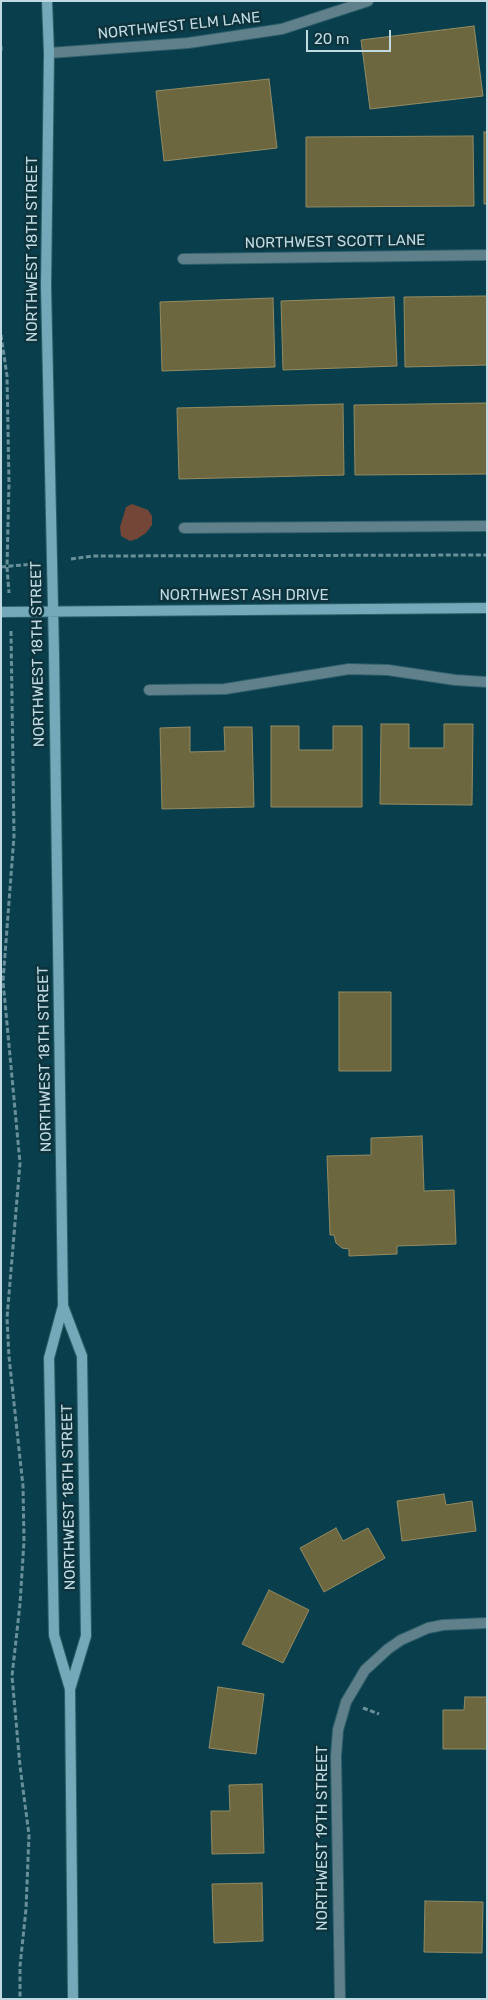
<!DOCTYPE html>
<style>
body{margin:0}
#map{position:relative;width:488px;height:2000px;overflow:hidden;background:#093f4c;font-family:Rubik,sans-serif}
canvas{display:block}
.frame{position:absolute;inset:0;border:2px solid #c1dae2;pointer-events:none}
.scale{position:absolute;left:306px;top:30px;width:85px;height:22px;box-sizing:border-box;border:2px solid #c1dae2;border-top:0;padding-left:6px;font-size:15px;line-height:18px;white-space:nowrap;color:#c1dae2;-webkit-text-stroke:4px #0d333d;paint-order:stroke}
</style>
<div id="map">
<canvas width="488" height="2000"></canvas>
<div class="frame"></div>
<div class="scale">20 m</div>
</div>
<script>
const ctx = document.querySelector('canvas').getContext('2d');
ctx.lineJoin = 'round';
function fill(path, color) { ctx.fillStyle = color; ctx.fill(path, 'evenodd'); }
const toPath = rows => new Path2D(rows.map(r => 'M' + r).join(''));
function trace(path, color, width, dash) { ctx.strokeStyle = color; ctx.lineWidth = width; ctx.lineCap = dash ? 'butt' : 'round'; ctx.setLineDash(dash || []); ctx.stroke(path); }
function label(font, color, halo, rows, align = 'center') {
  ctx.font = font + ' Rubik,sans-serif'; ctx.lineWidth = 5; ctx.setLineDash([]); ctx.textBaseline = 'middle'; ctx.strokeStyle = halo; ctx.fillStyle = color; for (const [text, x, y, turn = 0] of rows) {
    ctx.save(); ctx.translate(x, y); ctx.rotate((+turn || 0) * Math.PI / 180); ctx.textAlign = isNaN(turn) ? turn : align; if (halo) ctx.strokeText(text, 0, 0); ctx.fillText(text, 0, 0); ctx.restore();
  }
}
fill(toPath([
 [132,504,148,510,152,516,152,525,146,533,137,539,130,541,121,536,120,527,126,507]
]), '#734637');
const building = toPath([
 [474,26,483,96,370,109,361,40,474,26],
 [269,79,277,148,164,161,156,91,269,79],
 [484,132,487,132,487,204,484,204,484,132],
 [473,136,474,206,306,207,306,137,473,136],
 [487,296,487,365,405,367,404,297,487,296],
 [394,297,397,366,283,370,281,301,394,297],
 [273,298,275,367,162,371,160,302,273,298],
 [487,403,487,474,355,475,354,405,487,403],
 [343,404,344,475,179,479,177,408,343,404],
 [381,724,409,724,409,748,444,748,444,724,473,724,472,805,380,804,381,724],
 [271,726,299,726,299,750,333,750,333,726,362,726,362,807,271,807,271,726],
 [190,727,190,752,225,751,224,727,252,727,254,807,162,809,160,728,190,727],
 [339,992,391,992,391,1071,339,1071,339,992],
 [422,1136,424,1191,454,1190,456,1244,397,1246,397,1254,349,1256,349,1249,342,1248,336,1243,334,1235,330,1235,327,1156,371,1155,371,1138,422,1136],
 [444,1494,446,1505,472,1501,476,1531,402,1541,397,1501,444,1494],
 [336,1528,343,1541,368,1528,385,1558,324,1592,300,1548,336,1528],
 [269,1590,309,1610,283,1663,242,1644,269,1590],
 [218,1687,264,1694,256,1754,209,1748,218,1687],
 [465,1697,487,1697,487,1749,443,1749,443,1710,464,1710,465,1697],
 [262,1784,264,1853,212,1854,211,1811,230,1811,229,1785,262,1784],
 [262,1883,263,1941,214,1943,212,1884,262,1883],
 [425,1901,483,1902,482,1953,424,1952,425,1901]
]);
fill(building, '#6d6740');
trace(building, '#928b63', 1);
const street = toPath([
 [49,53,188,43,282,29,368,1],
 [183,259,487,255],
 [184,528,487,526],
 [149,690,225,689,349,669,388,670,455,680,487,682],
 [340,1999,336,1756,338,1730,346,1702,365,1670,388,1649,401,1640,428,1628,443,1625,487,1623]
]);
const secondary = toPath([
 [47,1,49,53,46,286,54,653,63,1306,49,1358,54,1635,70,1689,73,1999],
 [1,612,487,608],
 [63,1306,82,1356,86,1636,70,1689]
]);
trace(street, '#2e5e6a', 12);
trace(secondary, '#2e5e6a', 12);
trace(toPath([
 [1,46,1,51],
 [1,335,7,376,9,483,7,567,9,593],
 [71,559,93,556,487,555],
 [1,567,33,564],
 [11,631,14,836,3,981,20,1163,7,1318,9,1357,23,1486,24,1541,20,1604,12,1676,20,1766,29,1835,26,1909,20,1966,20,1999],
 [363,1708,379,1714]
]), '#69909a', 3, [5, 2.5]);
trace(street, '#60808b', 10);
trace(secondary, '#73a9b9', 10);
label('15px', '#c1dae2', '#0d333d', [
 ["NORTHWEST ELM LANE",179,26,-6],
 ["NORTHWEST SCOTT LANE",335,242,-1],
 ["NORTHWEST 18TH STREET",33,249,-90],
 ["NORTHWEST ASH DRIVE",244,596],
 ["NORTHWEST 18TH STREET",38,654,-91],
 ["NORTHWEST 18TH STREET",45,1059,-91],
 ["NORTHWEST 18TH STREET",69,1497,-91],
 ["NORTHWEST 19TH STREET",323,1838,-90]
]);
</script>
